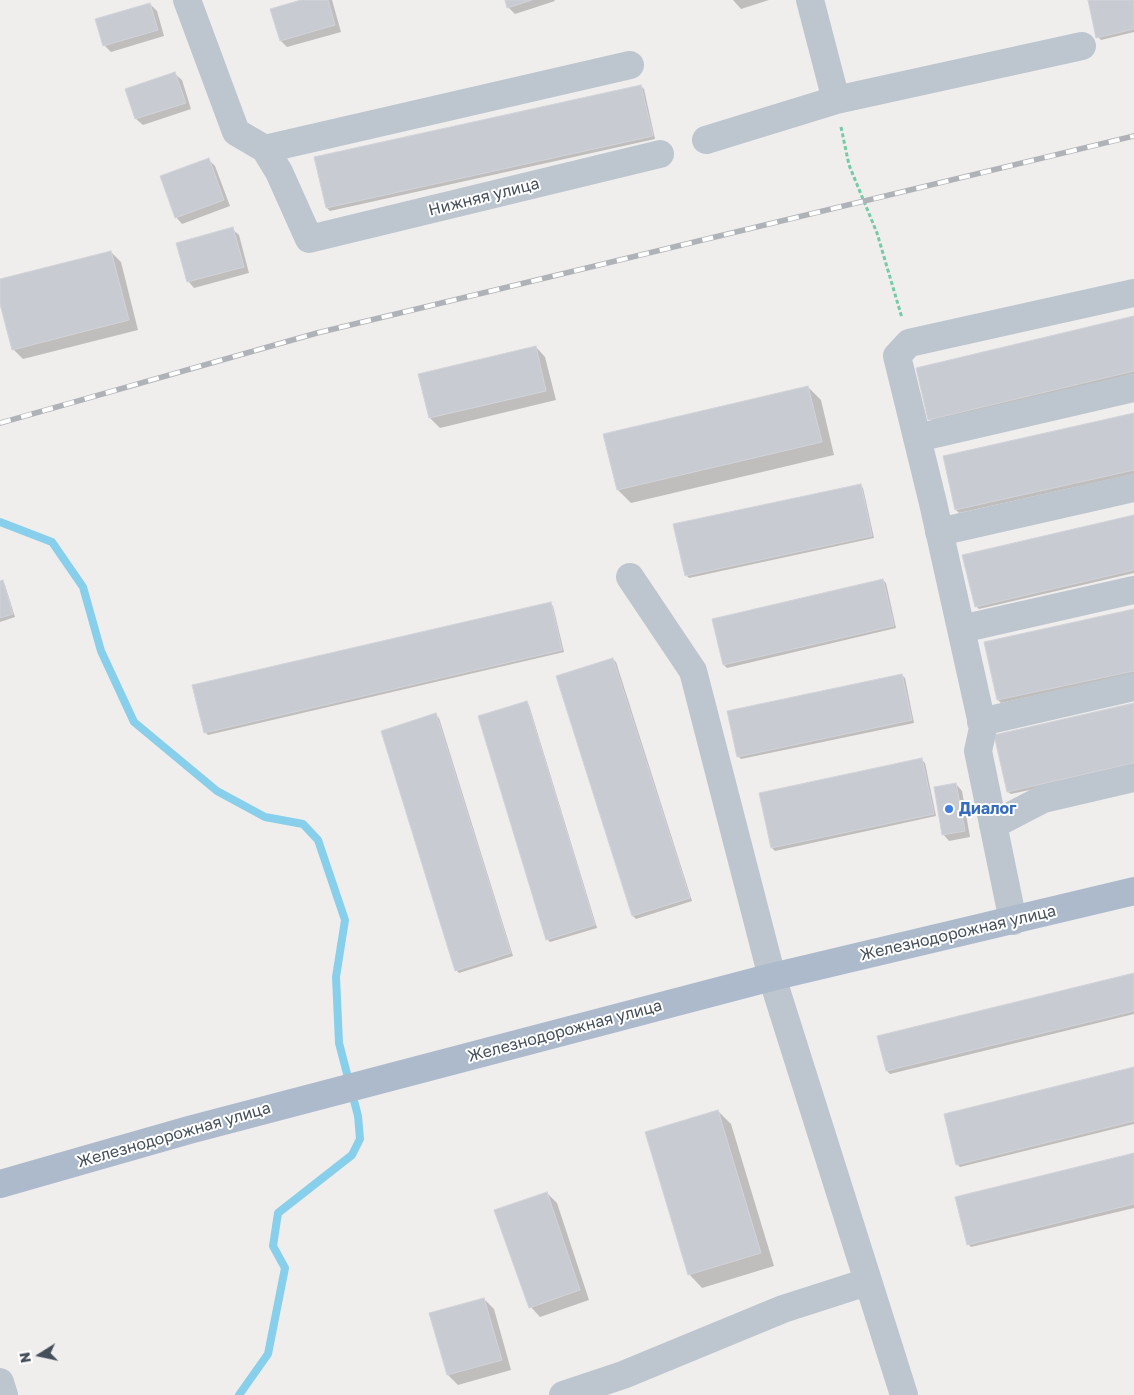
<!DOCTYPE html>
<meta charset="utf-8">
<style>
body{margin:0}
#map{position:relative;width:1134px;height:1395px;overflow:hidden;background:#f0eded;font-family:"Golos Text",sans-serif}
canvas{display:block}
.north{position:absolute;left:15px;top:1330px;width:50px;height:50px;-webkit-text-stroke:4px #fff;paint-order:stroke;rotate:260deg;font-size:14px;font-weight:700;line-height:20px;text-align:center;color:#454f5a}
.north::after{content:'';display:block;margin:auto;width:18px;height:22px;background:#454f5a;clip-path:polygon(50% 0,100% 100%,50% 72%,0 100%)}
</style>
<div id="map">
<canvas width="1134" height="1395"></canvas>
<div class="north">N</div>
</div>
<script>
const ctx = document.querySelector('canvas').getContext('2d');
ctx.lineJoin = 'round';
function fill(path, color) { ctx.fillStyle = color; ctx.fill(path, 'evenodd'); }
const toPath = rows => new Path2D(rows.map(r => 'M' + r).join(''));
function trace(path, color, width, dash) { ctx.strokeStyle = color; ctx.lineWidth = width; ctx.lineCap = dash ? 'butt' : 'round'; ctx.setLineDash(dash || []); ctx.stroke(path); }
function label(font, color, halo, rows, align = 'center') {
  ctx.font = font + ' "Golos Text",sans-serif'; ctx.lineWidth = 4; ctx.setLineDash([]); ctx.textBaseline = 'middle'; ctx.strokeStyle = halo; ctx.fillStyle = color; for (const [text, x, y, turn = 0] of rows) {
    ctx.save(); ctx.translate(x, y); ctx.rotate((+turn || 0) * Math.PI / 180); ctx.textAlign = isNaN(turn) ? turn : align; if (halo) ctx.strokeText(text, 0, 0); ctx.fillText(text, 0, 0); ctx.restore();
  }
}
fill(toPath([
 [306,0,332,0,341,32,287,47,281,41],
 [506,0,554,0,555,1,515,14,508,7],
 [733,0,769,0,741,9],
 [1089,0,1134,0,1134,32,1101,40,1098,37],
 [150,4,157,11,164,36,111,52,104,45],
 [175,74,182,80,191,109,143,125,136,119,127,90],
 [641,86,644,89,655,139,330,211,327,208,316,158],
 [209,160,215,166,230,206,182,224,176,217],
 [232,229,239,235,249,273,194,288,188,281],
 [111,252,121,262,138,330,23,359,13,349,0,299,0,281],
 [1134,317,1134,374,933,422,930,419],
 [536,347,545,357,556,400,440,428,430,418],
 [808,387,821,400,834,455,631,503,618,490],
 [1134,415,1134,474,959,513,956,510],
 [860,485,863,488,874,538,689,578,686,575],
 [1134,517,1134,573,979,609,976,606],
 [883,580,886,583,896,628,727,668,724,665,714,620],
 [3,582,5,585,15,617,0,622,0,583],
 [550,603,553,606,564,652,208,735,205,732],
 [1134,611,1134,674,1001,703,998,700],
 [613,659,616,662,692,901,636,919,633,916],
 [902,675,905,678,914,723,741,759,738,756],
 [526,702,529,705,597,928,550,942,547,939],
 [1134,704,1134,767,1011,794,1008,792],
 [436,715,439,718,513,956,459,973,456,970],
 [922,760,925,763,936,816,775,851,772,848,761,794],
 [956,784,962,791,970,837,949,841,943,834],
 [1134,974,1134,1014,890,1074,887,1071,879,1036],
 [1134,1069,1134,1124,960,1167,957,1164],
 [718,1111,731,1124,774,1266,702,1288,689,1274],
 [1134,1155,1134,1208,971,1247,968,1244],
 [547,1193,557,1203,589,1300,540,1317,531,1307],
 [484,1299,494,1309,511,1370,458,1385,448,1375]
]), '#0003');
trace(toPath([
 [0,522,52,542,83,587,101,651,134,722,217,791,265,817,303,824,318,840,345,920,336,977,339,1043,358,1116,360,1139,352,1155,278,1213,273,1246,285,1268,268,1354,239,1395]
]), '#87cfeb', 8);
const building = toPath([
 [301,0,328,0,335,25,280,41,270,9,301,0],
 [505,0,532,0,507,8,505,0],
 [1088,0,1134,0,1134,29,1096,38,1088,0],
 [150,3,158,30,103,46,95,19,150,3],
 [175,72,186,103,135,119,125,89,175,72],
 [641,85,653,136,326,208,314,157,641,85],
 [209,158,224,200,175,218,160,176,209,158],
 [233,227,244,267,187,282,176,243,233,227],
 [111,251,129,320,12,350,0,304,0,279,111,251],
 [1134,316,1134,371,928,420,916,368,1134,316],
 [536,346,546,391,429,418,418,374,536,346],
 [808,386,822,442,617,490,603,434,808,386],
 [1134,413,1134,470,955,510,943,456,1134,413],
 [861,484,872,536,685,576,673,524,861,484],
 [1134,515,1134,570,975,607,962,555,1134,515],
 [883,579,894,626,723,665,712,619,883,579],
 [3,580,13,614,0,618,0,581,3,580],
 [551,602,562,650,204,733,192,685,551,602],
 [1134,609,1134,671,997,700,984,642,1134,609],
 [613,658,690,898,632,916,556,676,613,658],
 [902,674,912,720,737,757,727,711,902,674],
 [527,701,595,925,546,940,478,716,527,701],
 [1134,703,1134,763,1007,792,994,735,1134,703],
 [436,713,511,953,455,971,381,731,436,713],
 [922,758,934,814,771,848,759,793,922,758],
 [956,783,965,831,942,835,934,787,956,783],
 [1134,973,1134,1011,886,1071,877,1036,1134,973],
 [1134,1067,1134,1121,956,1165,944,1114,1134,1067],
 [718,1110,761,1253,688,1275,645,1132,718,1110],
 [1134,1153,1134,1204,967,1245,955,1197,1134,1153],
 [547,1192,580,1290,529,1308,494,1210,547,1192],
 [484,1298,502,1360,447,1375,429,1313,484,1298]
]);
fill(building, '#c9cbd3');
trace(building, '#d1d3d9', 1);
trace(toPath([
 [841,127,849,165,877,233,902,318]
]), '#73cca6', 3, [4, 2.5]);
trace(toPath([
 [187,0,236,132,265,149],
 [810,0,836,100],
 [706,140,836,100,1082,46],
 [265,149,279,172,309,239,660,154],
 [265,149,630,65],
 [917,438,1134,388],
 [939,532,1134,488],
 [630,577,693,671,772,977,904,1395],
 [961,629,1134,590],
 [981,722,1134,687],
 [993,825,1043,799,1134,778],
 [1013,921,978,751,983,728,933,503,897,356,909,343,1134,293],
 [0,1382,4,1395],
 [563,1395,623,1375,783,1309,867,1282]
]), '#bdc6cf', 28);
trace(toPath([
 [0,1184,189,1130,772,977,1134,891]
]), '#acbacc', 28);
const rail = toPath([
 [0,423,317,333,1134,136]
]);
trace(rail, '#afb2b7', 5.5);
trace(rail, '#fff', 4, [11]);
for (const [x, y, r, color] of [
 [949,809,5,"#3f7fe0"]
]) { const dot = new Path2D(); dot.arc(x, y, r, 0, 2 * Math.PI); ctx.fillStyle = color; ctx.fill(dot); trace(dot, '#fff', 2); }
label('16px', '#454f5a', '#fff', [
 ["Нижняя улица",484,197,-14],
 ["Железнодорожная улица",958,933,-13],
 ["Железнодорожная улица",565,1031,-15],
 ["Железнодорожная улица",174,1135,-16]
]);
label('bold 16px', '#366cbe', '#fff', [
 ["Диалог",959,809]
], 'left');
</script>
